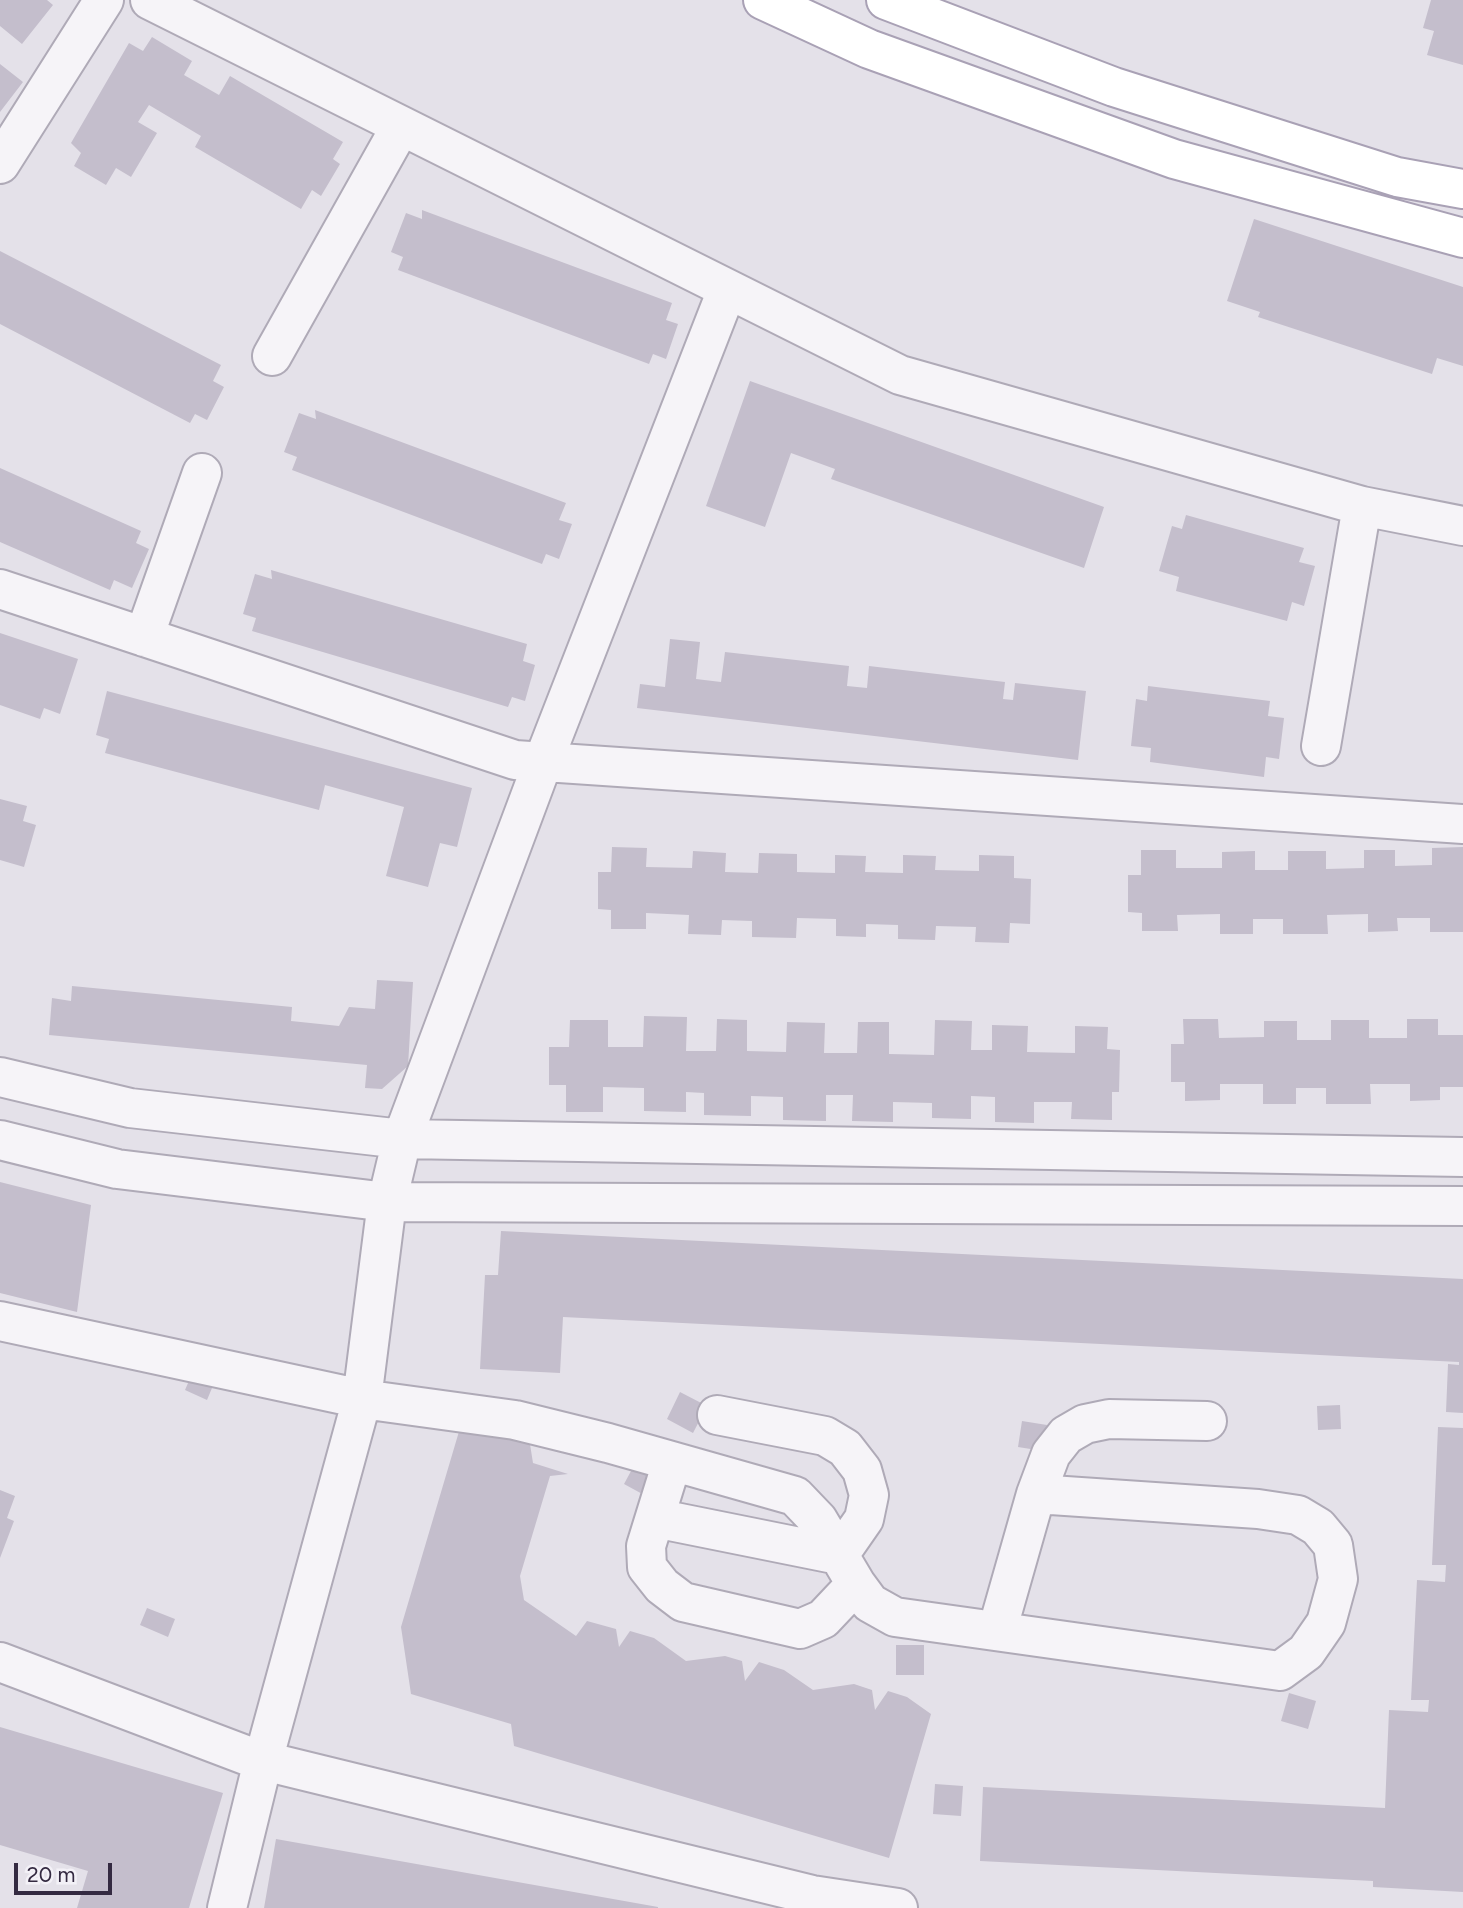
<!DOCTYPE html>
<style>
body{margin:0}
#map{position:relative;width:1463px;height:1908px;overflow:hidden;background:#e4e1e9;font-family:Figtree,sans-serif}
canvas{display:block}
.scale{position:absolute;left:14px;top:1863px;width:98px;height:32px;box-sizing:border-box;border:4px solid #342a41;border-top:0;padding-left:9px;font-size:21px;line-height:24px;white-space:nowrap;color:#342a41;-webkit-text-stroke:5px #f3f1f7;paint-order:stroke}
</style>
<div id="map">
<canvas width="1463" height="1908"></canvas>
<div class="scale">20 m</div>
</div>
<script>
const ctx = document.querySelector('canvas').getContext('2d');
ctx.lineJoin = 'round';
function fill(path, color) { ctx.fillStyle = color; ctx.fill(path, 'evenodd'); }
const toPath = rows => new Path2D(rows.map(r => 'M' + r).join(''));
function trace(path, color, width, dash) { ctx.strokeStyle = color; ctx.lineWidth = width; ctx.lineCap = dash ? 'butt' : 'round'; ctx.setLineDash(dash || []); ctx.stroke(path); }
fill(toPath([
 [0,0,47,0,53,5,22,44,0,26],
 [1431,0,1463,0,1463,65,1427,55,1434,31,1423,28],
 [152,37,192,61,184,75,219,95,230,76,343,142,333,159,340,164,321,196,312,190,301,209,195,147,201,136,149,105,138,122,157,133,131,177,116,168,106,185,74,166,81,153,71,143,129,43,143,51],
 [0,64,23,82,0,112],
 [422,210,672,303,666,320,678,324,666,359,653,354,649,364,398,270,403,257,391,252,406,213,422,219],
 [1254,219,1463,287,1463,366,1437,358,1432,374,1258,317,1260,312,1227,301],
 [0,251,221,365,213,381,224,387,207,420,195,414,190,423,0,324],
 [750,381,1104,507,1084,568,831,479,835,469,791,453,765,527,706,506],
 [315,410,566,503,559,520,572,524,559,559,546,554,542,564,292,470,297,457,284,452,299,413,316,419],
 [0,468,141,531,136,543,149,549,132,588,114,580,110,590,0,542],
 [1186,515,1304,548,1299,562,1315,566,1304,606,1292,602,1287,621,1176,591,1179,577,1159,571,1172,526,1182,529],
 [271,570,527,644,523,661,535,665,525,701,512,697,508,707,252,631,256,618,243,614,255,574,272,579],
 [0,633,78,659,60,714,44,708,40,719,0,705],
 [670,639,700,642,696,679,721,682,725,652,849,666,847,686,867,688,869,666,1005,682,1003,699,1013,700,1015,683,1086,691,1078,760,637,708,640,684,665,687],
 [1148,686,1270,701,1268,716,1284,718,1279,759,1266,757,1264,777,1150,762,1151,748,1131,746,1136,699,1147,701],
 [107,691,472,788,457,847,440,843,428,887,386,876,404,807,325,785,319,810,105,753,109,739,96,735],
 [0,799,27,806,23,821,36,825,24,867,0,860],
 [612,847,647,848,646,867,692,868,693,851,726,853,725,872,758,873,759,853,797,854,797,872,835,873,835,855,866,856,865,872,903,873,903,855,936,856,935,870,979,871,979,855,1014,856,1014,878,1031,879,1030,924,1010,923,1009,943,975,942,976,927,936,926,935,940,898,939,898,925,866,924,866,937,836,936,836,919,797,918,796,938,752,937,752,921,722,920,721,935,688,934,689,915,646,913,646,929,611,929,611,910,598,909,598,872,611,872],
 [1463,847,1463,932,1430,932,1430,918,1397,918,1398,931,1368,932,1368,914,1327,915,1328,934,1283,934,1283,919,1253,919,1253,934,1220,934,1220,914,1177,915,1178,931,1142,931,1142,913,1128,912,1128,875,1141,875,1141,850,1176,850,1176,868,1222,868,1222,852,1255,851,1255,870,1288,870,1288,851,1326,851,1326,869,1364,868,1364,850,1395,850,1395,866,1432,865,1432,848],
 [377,980,413,982,408,1066,382,1089,365,1088,367,1065,49,1035,52,998,71,1001,72,986,292,1007,291,1021,339,1026,349,1007,375,1009],
 [644,1016,687,1017,686,1051,716,1051,717,1019,747,1020,747,1051,786,1052,787,1022,825,1023,824,1053,857,1053,858,1022,889,1022,889,1054,934,1055,935,1020,972,1021,971,1050,992,1050,992,1025,1028,1026,1027,1052,1075,1053,1075,1026,1108,1027,1107,1049,1120,1050,1119,1092,1112,1092,1112,1120,1071,1119,1072,1102,1034,1102,1034,1123,995,1122,995,1097,971,1096,971,1119,932,1118,932,1103,893,1102,893,1122,852,1121,853,1095,826,1095,826,1121,783,1120,783,1097,751,1096,751,1116,704,1115,704,1093,686,1092,686,1112,644,1111,644,1088,603,1087,603,1112,566,1112,566,1085,549,1085,549,1047,569,1047,570,1020,608,1020,608,1047,643,1047],
 [1183,1019,1218,1019,1219,1038,1264,1037,1264,1021,1297,1021,1297,1040,1331,1040,1331,1020,1369,1020,1369,1038,1407,1038,1407,1019,1438,1019,1438,1035,1463,1035,1463,1087,1440,1087,1440,1100,1410,1101,1410,1084,1370,1084,1371,1104,1326,1104,1326,1088,1296,1088,1296,1104,1263,1104,1263,1084,1220,1084,1220,1100,1185,1101,1185,1082,1171,1082,1171,1044,1184,1044],
 [0,1182,91,1205,77,1312,0,1293],
 [501,1231,1463,1279,1463,1413,1446,1412,1448,1364,1459,1365,1459,1362,563,1317,560,1373,480,1369,485,1275,498,1275],
 [195,1367,217,1376,207,1400,185,1390],
 [680,1392,707,1406,693,1433,667,1419],
 [1340,1405,1341,1429,1318,1430,1317,1406],
 [463,1418,529,1438,533,1463,568,1474,550,1476,520,1576,524,1600,576,1636,587,1621,616,1629,619,1647,630,1631,654,1638,686,1661,725,1656,742,1661,745,1681,759,1662,784,1670,813,1690,854,1684,872,1690,875,1710,888,1691,907,1697,931,1714,889,1858,514,1746,511,1724,411,1694,401,1627],
 [1022,1421,1047,1425,1043,1451,1018,1447],
 [1438,1427,1463,1428,1463,1892,1373,1887,1373,1881,980,1861,983,1787,1385,1808,1389,1710,1428,1712,1429,1700,1411,1700,1417,1580,1445,1582,1446,1565,1432,1565],
 [637,1460,659,1472,646,1496,624,1484],
 [0,1490,15,1496,7,1518,14,1521,0,1558],
 [147,1608,175,1619,168,1637,140,1625],
 [896,1645,924,1645,924,1675,896,1675],
 [1289,1693,1316,1701,1308,1729,1281,1721],
 [0,1727,223,1793,189,1908,77,1908,88,1871,0,1845],
 [935,1784,963,1786,961,1816,933,1814],
 [276,1839,658,1907,658,1908,264,1908]
]), '#c4becc');
const minor = toPath([
 [150,0,900,375,1362,506,1463,526],
 [0,164,104,0],
 [272,356,401,126],
 [0,589,515,760,1463,824],
 [144,637,202,473],
 [1321,746,1362,506],
 [0,1077,130,1108,402,1139,1463,1157],
 [0,1140,117,1169,387,1202,1463,1206],
 [0,1321,362,1399,515,1420,608,1443,795,1496,818,1520,856,1584,870,1603,895,1617,1280,1671,1306,1652,1326,1623,1338,1579,1333,1545,1318,1527,1298,1515,1258,1509,1036,1494],
 [672,1462,646,1546,647,1567,662,1586,683,1602,800,1629,823,1619,856,1584],
 [655,1518,839,1555,864,1519,869,1495,862,1470,845,1448,825,1436,717,1415],
 [997,1631,1036,1494,1051,1454,1066,1435,1085,1424,1109,1419,1207,1421],
 [0,1662,256,1759,812,1895,898,1908],
 [227,1908,263,1761,362,1399,387,1202,402,1139,543,762,727,290]
]);
const major = toPath([
 [763,0,869,49,1174,159,1463,238],
 [886,0,1114,87,1397,177,1463,189]
]);
trace(minor, '#afaab7', 42);
trace(major, '#a9a1b5', 42);
trace(minor, '#f6f4f8', 38);
trace(major, '#fff', 38);
</script>
